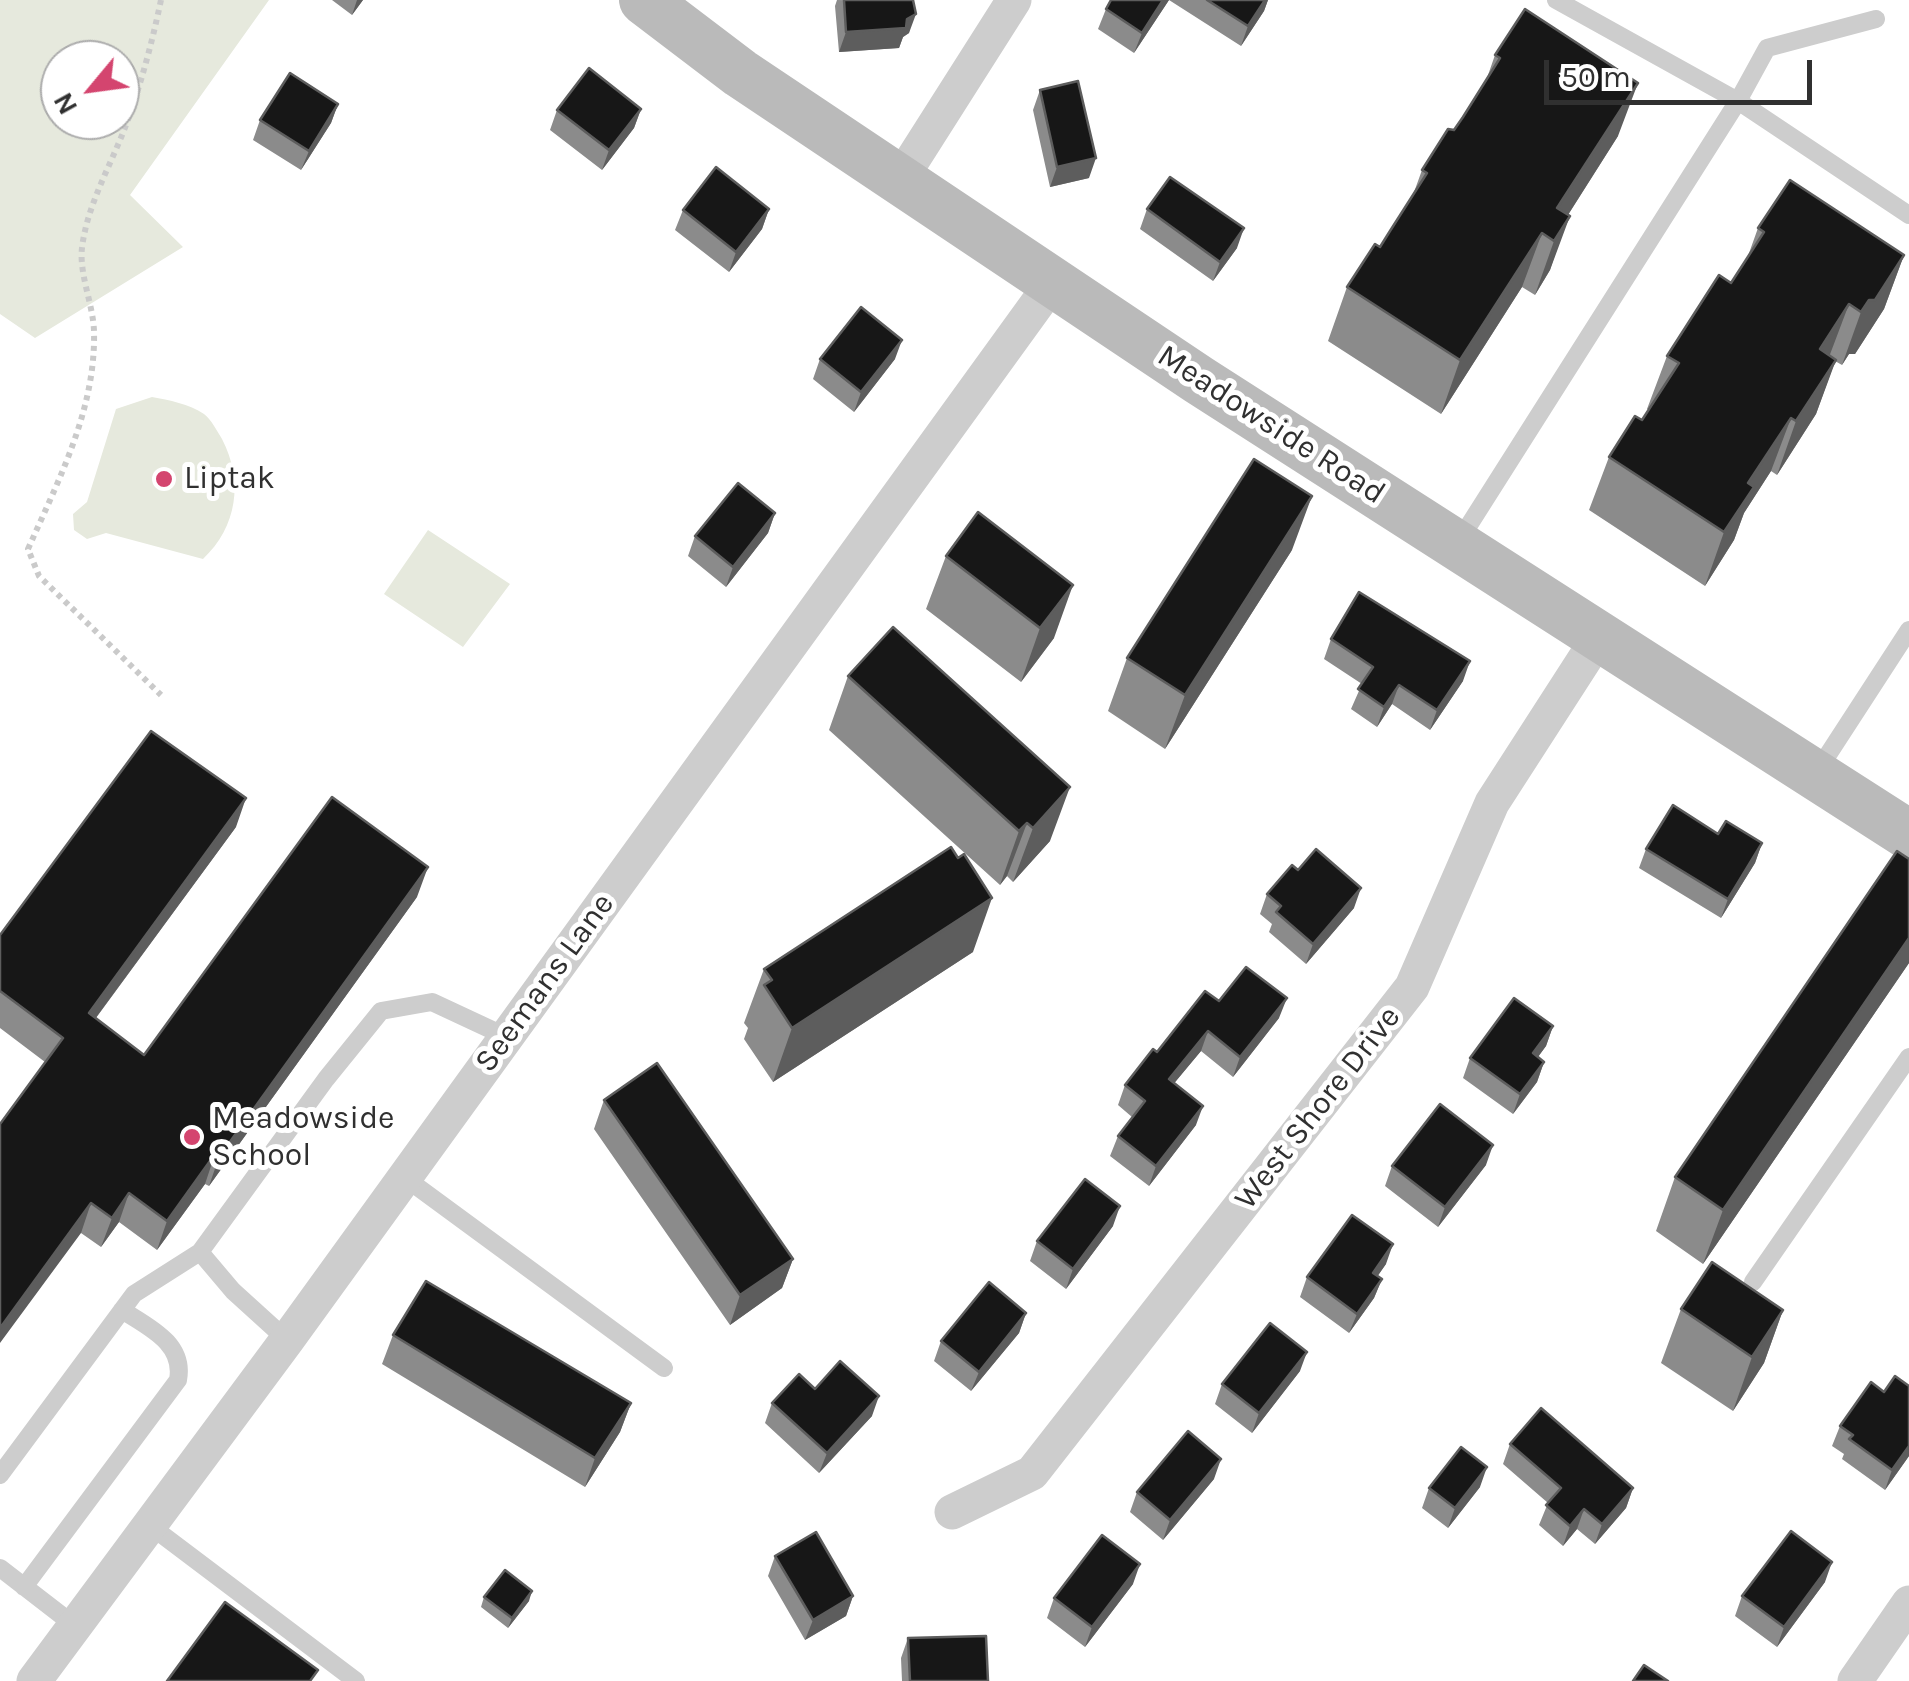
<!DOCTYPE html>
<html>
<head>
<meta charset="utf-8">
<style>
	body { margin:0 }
	#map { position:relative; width:1909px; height:1681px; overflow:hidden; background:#fff; font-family:Karla,sans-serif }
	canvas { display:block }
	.north { position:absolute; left:40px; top:40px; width:100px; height:100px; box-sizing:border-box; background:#fff; border:2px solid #acacac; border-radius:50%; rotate:241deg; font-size:28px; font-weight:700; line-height:40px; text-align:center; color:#303030 }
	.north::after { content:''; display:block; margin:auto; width:35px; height:45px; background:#d4456f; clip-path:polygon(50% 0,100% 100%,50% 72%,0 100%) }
	.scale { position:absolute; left:1544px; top:60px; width:268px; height:45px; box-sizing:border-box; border:5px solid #303030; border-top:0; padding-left:12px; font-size:30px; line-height:35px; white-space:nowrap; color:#303030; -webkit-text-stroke:8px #fff; paint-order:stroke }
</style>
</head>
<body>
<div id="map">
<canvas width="1909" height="1681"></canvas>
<div class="north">N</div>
<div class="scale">50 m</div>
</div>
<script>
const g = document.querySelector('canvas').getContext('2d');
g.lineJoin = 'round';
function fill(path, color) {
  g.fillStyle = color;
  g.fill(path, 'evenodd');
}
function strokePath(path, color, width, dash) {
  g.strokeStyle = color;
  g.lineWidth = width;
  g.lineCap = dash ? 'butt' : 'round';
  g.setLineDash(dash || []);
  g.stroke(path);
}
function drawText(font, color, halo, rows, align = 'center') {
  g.font = font + ' Karla,sans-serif';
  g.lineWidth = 10;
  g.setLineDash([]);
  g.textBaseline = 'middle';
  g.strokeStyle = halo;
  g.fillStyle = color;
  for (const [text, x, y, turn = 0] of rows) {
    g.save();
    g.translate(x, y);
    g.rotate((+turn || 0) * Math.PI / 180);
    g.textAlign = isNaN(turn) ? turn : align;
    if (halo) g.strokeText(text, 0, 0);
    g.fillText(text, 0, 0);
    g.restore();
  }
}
const green = new Path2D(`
	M0,0H269L130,195L183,247L35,338L0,314ZM60,60H120V120H60Z
	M152,397C169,400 189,404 204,414C211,419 217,431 222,439C244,481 237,527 203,559L106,533L87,539L74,530L73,514L87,502L116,409Z
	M428,530L510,584L463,647L384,594Z`);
const path = new Path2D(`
	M161,0C152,43 141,84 126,125C111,165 87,205 82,248C79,274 93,304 94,331C96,409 59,479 28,549L39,576L161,695`);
const lane = new Path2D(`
	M1556,0L1738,101L1909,215
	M1457,544L1738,101L1767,48L1876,19
	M1818,770L1909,630
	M404,1177L664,1368
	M1753,1282L1909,1057
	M287,1340L233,1291L200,1252L326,1079L381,1011L432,1002L507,1037
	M0,1475L134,1294L200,1252
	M148,1524L356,1681
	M0,1568L74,1625
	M24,1587L178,1380C185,1343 148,1327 122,1310`);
const street = new Path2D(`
	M899,181L1014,0
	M952,1512L1032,1473L1412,987L1492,803L1599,637
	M34,1681L287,1340L1053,282
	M1855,1681L1909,1603`);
const secondary = new Path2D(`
	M644,0L740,73L1199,380L1909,835`);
const wall = new Path2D(`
	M332,0H363L352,15Z
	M837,0L913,1L909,33L903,37L899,48L839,52L835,6Z
	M1111,0H1268L1264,11L1241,46L1169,0L1134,53L1098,29L1106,9Z
	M1495,55L1618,136L1568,215L1550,270L1535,295L1522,287L1441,414L1328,341L1347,287L1380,247L1413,195L1422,170L1454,130L1487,78Z
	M1040,90L1089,178L1050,187L1033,110Z
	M338,104L331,123L301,170L253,140L260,120Z
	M641,109L634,128L602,170L550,130L557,110Z
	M769,209L762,229L729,272L675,230L683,210Z
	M1147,209L1237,248L1213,281L1140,229Z
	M1758,228L1904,255L1884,309L1855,354H1849L1842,365L1835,361L1816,414L1777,475L1771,471L1744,513L1734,540L1705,586L1589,510L1609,457L1642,420L1649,410L1647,409L1667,356L1731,283L1748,256Z
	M820,359H895L854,412L813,379Z
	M775,513L768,533L726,587L688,556L695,536Z
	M1292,550L1165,749L1108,711L1127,658Z
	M946,556L1054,638L1021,682L926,609Z
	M1331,639L1463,681L1430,730L1392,704L1377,727L1351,709L1362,684L1324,659Z
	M848,676L1050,841L1013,882L1007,876L1000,885L829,730Z
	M236,827L96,1018L144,1055L417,897L209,1186L205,1184L157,1250L119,1222L101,1247L81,1233L45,1062L0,1028V935Z
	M1762,843L1755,863L1721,918L1639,868L1646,849Z
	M1909,859V963L1703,1264L1656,1231L1675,1177Z
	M1298,870L1354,908L1306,964L1269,932L1272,924L1260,914L1267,894Z
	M973,952L773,1082L744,1039L748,1028L744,1023L764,969Z
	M1219,1001L1279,1018L1233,1077L1201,1051L1174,1083L1196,1125L1149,1186L1110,1156L1118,1136L1132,1117L1118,1105L1125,1085L1157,1052Z
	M1553,1026L1546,1046L1538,1057L1544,1062L1537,1082L1513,1114L1463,1078L1470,1058Z
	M604,1100L793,1259L782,1288L730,1325L594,1129Z
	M1486,1165L1438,1227L1385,1186L1392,1166Z
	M1113,1226L1066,1289L1030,1261L1037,1241Z
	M1386,1264L1377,1276L1382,1279L1374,1298L1349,1333L1300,1297L1307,1277Z
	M1681,1309L1783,1310L1764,1363L1733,1411L1661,1363Z
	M1026,1313L1019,1333L971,1391L934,1361L941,1341Z
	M393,1335L631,1403L620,1432L585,1487L382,1364Z
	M1300,1371L1252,1433L1215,1404L1222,1384Z
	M1909,1386V1456L1885,1490L1842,1459L1844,1454L1832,1446L1840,1426L1884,1392Z
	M815,1389L872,1416L819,1473L765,1423L772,1403Z
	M1510,1444L1633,1488L1626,1508L1595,1544L1577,1529L1563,1546L1539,1525L1548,1503L1503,1464Z
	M1214,1479L1163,1540L1130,1512L1137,1492Z
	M1480,1487L1448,1528L1422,1508L1429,1488Z
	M775,1556L853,1596L846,1616L805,1640L768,1576Z
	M1825,1582L1777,1647L1735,1616L1742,1596Z
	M1133,1584L1085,1647L1047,1618L1054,1598Z
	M484,1597L529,1601L508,1628L481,1607Z
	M908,1638L988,1681H902L901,1658Z`);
const shadedWall = new Path2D(`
	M357,0H363L352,15Z
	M1163,0H1169L1134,53L1142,33Z
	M1265,0H1268L1264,11L1241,46L1248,26Z
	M916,14L909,33L903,37L899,48L839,52L846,32L907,19Z
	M1638,83L1618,136L1552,240L1557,208Z
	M338,104L331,123L301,170L309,151Z
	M641,109L634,128L602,170L609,150Z
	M1096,158L1089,178L1050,187L1057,167Z
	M769,209L762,229L729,272L736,252Z
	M1570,216L1550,270L1535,295L1554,241Z
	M1244,228L1237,248L1213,281L1220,262Z
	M1542,233L1522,287L1441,414L1460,360Z
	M1904,255L1884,309L1855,354H1849L1842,365L1861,312L1869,300Z
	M1849,304L1829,357L1820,349Z
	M902,340L895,359L854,412L861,392Z
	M1836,360L1816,414L1777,475L1796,421Z
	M1791,418L1771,471L1744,513L1734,540L1705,586L1724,532L1748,483Z
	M1312,496L1292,550L1165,749L1185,695Z
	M775,513L768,533L726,587L733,567Z
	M1073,585L1054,638L1021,682L1040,628Z
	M1470,661L1463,681L1430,730L1437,710Z
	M1399,685L1392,704L1377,727L1384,707Z
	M1070,787L1050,841L1013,882L1033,828Z
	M246,798L236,827L78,1042L89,1013Z
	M1027,823L1007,876L1000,885L1019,831Z
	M1762,843L1755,863L1721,918L1728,899Z
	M428,867L417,897L209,1186L219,1157Z
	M1361,888L1354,908L1306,964L1313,944Z
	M992,898L973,952L773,1082L792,1028Z
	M1909,938V963L1703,1264L1723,1210Z
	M1287,998L1279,1018L1233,1077L1240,1057Z
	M1553,1026L1546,1046L1526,1073L1533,1053Z
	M1208,1031L1201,1051L1162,1098L1169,1079Z
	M1544,1062L1537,1082L1513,1114L1520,1094Z
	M1203,1106L1196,1125L1149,1186L1156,1166Z
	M1493,1145L1486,1165L1438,1227L1445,1207Z
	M215,1154L205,1184L157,1250L167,1221Z
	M129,1193L119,1222L101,1247L112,1218Z
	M91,1203L81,1233L0,1343V1328Z
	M1120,1206L1113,1226L1066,1289L1073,1269Z
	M1393,1244L1386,1264L1366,1293L1373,1273Z
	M793,1259L782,1288L730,1325L740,1295Z
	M1382,1279L1374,1298L1349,1333L1357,1314Z
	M1783,1310L1764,1363L1733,1411L1752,1357Z
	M1026,1313L1019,1333L971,1391L979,1372Z
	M1307,1352L1300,1371L1252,1433L1259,1413Z
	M879,1396L872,1416L819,1473L827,1453Z
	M631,1403L620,1432L585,1487L595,1458Z
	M1909,1446V1456L1885,1490L1892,1470Z
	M1221,1459L1214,1479L1163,1540L1170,1520Z
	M1487,1467L1480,1487L1448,1528L1455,1508Z
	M1633,1488L1626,1508L1595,1544L1602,1524Z
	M1584,1509L1577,1529L1563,1546L1570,1526Z
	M1832,1562L1825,1582L1777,1647L1784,1627Z
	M1140,1564L1133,1584L1085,1647L1092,1627Z
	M532,1591L529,1601L508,1628L512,1618Z
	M853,1596L846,1616L805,1640L813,1620Z`);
const building = new Path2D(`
	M844,0H913L916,14L907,19L906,28L846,32Z
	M1111,0H1163L1142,33L1106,9Z
	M1207,0H1265L1248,26Z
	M1525,9L1638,83L1557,208L1570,216L1554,241L1542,233L1460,360L1347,287L1375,244L1380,247L1390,231L1427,173L1422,170L1448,129L1454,130L1463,117L1500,58L1495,55Z
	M589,68L641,109L609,150L557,110Z
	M290,73L338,104L309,151L260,120Z
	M1078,81L1096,158L1057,167L1040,90Z
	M716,167L769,209L736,252L683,210Z
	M1170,177L1244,228L1220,262L1147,209Z
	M1790,180L1904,255L1875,300H1869L1861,312L1849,304L1820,349L1836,360L1796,421L1791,418L1748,483L1754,487L1724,532L1609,457L1635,416L1642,420L1679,363L1667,356L1719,275L1731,283L1764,232L1758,228Z
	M861,307L902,340L861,392L820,359Z
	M1254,459L1312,496L1185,695L1127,658Z
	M738,483L775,513L733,567L695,536Z
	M978,512L1073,585L1040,628L946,556Z
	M1359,592L1470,661L1437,710L1399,685L1384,707L1358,689L1373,667L1331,639Z
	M893,627L1070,787L1033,828L1027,823L1019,831L848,676Z
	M151,731L246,798L89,1013L144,1055L332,797L428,867L219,1157L215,1154L167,1221L129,1193L112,1218L91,1203L0,1328V1124L63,1038L0,991V935Z
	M1673,805L1718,834L1726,821L1762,843L1728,899L1646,849Z
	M951,847L958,858L964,854L992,898L792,1028L764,985L772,980L764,969Z
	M1316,849L1361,888L1313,944L1276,912L1281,906L1267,894L1292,865L1298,870Z
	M1897,851L1909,859V938L1723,1210L1675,1177Z
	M1246,967L1287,998L1240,1057L1208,1031L1169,1079L1203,1106L1156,1166L1118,1136L1145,1101L1125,1085L1153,1049L1157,1052L1205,991L1219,1001Z
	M1514,998L1553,1026L1533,1053L1544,1062L1520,1094L1470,1058Z
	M657,1063L793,1259L740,1295L604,1100Z
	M1440,1104L1493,1145L1445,1207L1392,1166Z
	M1085,1179L1120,1206L1073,1269L1037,1241Z
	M1352,1215L1393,1244L1373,1273L1382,1279L1357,1314L1307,1277Z
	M1712,1262L1783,1310L1752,1357L1681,1309Z
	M426,1281L631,1403L595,1458L393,1335Z
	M989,1282L1026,1313L979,1372L941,1341Z
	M1270,1323L1307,1352L1259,1413L1222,1384Z
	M840,1361L879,1396L827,1453L772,1403L799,1374L815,1389Z
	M1895,1376L1909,1386V1446L1892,1470L1849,1439L1853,1435L1840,1426L1871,1382L1884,1392Z
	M1541,1408L1633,1488L1602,1524L1584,1509L1570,1526L1546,1505L1561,1488L1510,1444Z
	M1188,1431L1221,1459L1170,1520L1137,1492Z
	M1461,1447L1487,1467L1455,1508L1429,1488Z
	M1791,1531L1832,1562L1784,1627L1742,1596Z
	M816,1532L853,1596L813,1620L775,1556Z
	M1102,1535L1140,1564L1092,1627L1054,1598Z
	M505,1570L532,1591L512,1618L484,1597Z
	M225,1602L318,1670L310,1681H167Z
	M986,1636L988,1681H910L908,1638Z
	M1644,1665L1668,1681H1633Z`);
const markers = [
	[164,479,10,"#d4456f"],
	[192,1137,10,"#d4456f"]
];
const streetNames = [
	["Meadowside Road",1271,425,33],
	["Seemans Lane",545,983,-54],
	["West Shore Drive",1318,1108,-52]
];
const poiNames = [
	["Liptak",184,479],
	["Meadowside",212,1119],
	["School",212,1156]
];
fill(green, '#e6e9dd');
strokePath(path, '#cacaca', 6, [5, 5]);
strokePath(lane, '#cdcdcd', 18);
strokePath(street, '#cdcdcd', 35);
strokePath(secondary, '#bababa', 50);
fill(wall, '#8b8b8b');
fill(shadedWall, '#5d5d5d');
fill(building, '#171717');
strokePath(building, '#5d5d5d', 2.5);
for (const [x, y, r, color] of markers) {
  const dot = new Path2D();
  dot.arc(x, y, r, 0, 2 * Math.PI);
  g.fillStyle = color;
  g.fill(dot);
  strokePath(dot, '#fff', 4);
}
drawText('32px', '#303030', '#fff', streetNames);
drawText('32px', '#303030', '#fff', poiNames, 'left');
</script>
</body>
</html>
